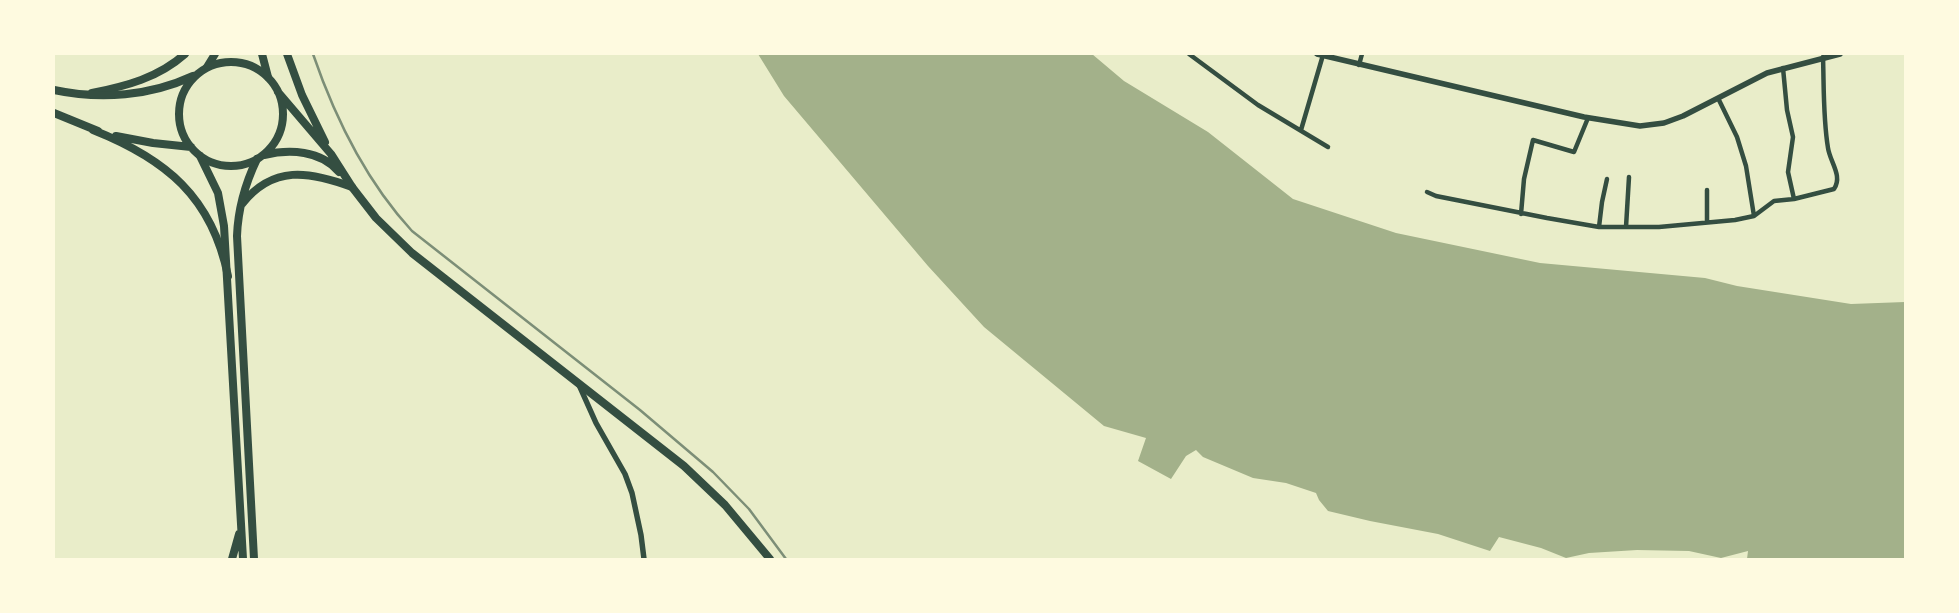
<!DOCTYPE html>
<html>
<head>
<meta charset="utf-8">
<style>
	body { margin:0 }
	#map { position:relative; width:1959px; height:613px; overflow:hidden; background:#e9edc9; font-family:Mulish,sans-serif }
	canvas { display:block }
	.frame { position:absolute; inset:0; border:55px solid #fefae0; pointer-events:none }
</style>
</head>
<body>
<div id="map">
<canvas width="1959" height="613"></canvas>
<div class="frame"></div>
</div>
<script>
const g = document.querySelector('canvas').getContext('2d');
g.lineJoin = 'round';
function fill(path, color) {
  g.fillStyle = color;
  g.fill(path, 'evenodd');
}
function strokePath(path, color, width, dash) {
  g.strokeStyle = color;
  g.lineWidth = width;
  g.lineCap = dash ? 'butt' : 'round';
  g.setLineDash(dash || []);
  g.stroke(path);
}
const water = new Path2D(`
	M758,54H1092L1124,81L1208,132L1293,199L1396,233L1540,263L1705,278L1737,286L1851,304L1905,302V559H1747L1748,551L1721,558L1689,551L1637,550L1589,553L1566,558L1541,548L1499,537L1490,551L1438,534L1370,521L1328,511L1319,500L1316,493L1286,483L1253,478L1203,457L1196,450L1186,456L1171,479L1138,461L1146,438L1104,426L984,327L928,266L784,96Z`);
const minor = new Path2D(`
	M1189,54L1258,105L1328,147
	M1359,65L1362,54
	M1783,68L1787,110L1793,137L1788,172L1794,199
	M1718,98L1737,137L1746,166L1754,216
	M1301,130L1323,55
	M1707,190V222
	M1427,192L1436,196L1547,218L1599,227H1659L1735,220L1754,216L1774,201L1794,199L1834,189C1843,176 1830,162 1828,148C1823,118 1824,87 1823,57
	M1521,214L1524,179L1533,140L1574,152L1588,118
	M1599,227L1602,202L1607,179
	M1626,227L1629,177`);
const tertiary = new Path2D(`
	M1317,54L1584,117L1640,126L1664,123L1683,116L1767,73L1840,54
	M579,385L596,423L625,474L632,493L641,535L644,559`);
const primary = new Path2D(`
	M262,54L268,77
	M207,67L215,54
	M92,93C126,86 158,78 185,54
	M200,156L218,193L224,226L243,559
	M242,204C273,165 309,171 352,187
	M232,559L239,534
	M254,559L237,236C238,208 245,184 257,159`);
const trunk = new Path2D(`
	M287,54L302,95L325,142
	M179 114a52 52 0 1 1 104 0a52 52 0 1 1-104 0Z
	M54,90C101,100 150,96 193,76
	M278,92L331,154L352,187L376,218L412,253L684,466L725,505L770,559
	M54,113L98,131
	M93,130C166,159 212,197 228,276
	M116,136L153,143L191,147
	M264,155C289,149 321,150 339,172`);
const rail = new Path2D(`
	M313,54C335,118 365,180 412,231L640,410L713,472L749,509L786,559`);
fill(water, '#a3b18a');
strokePath(minor, '#344e41', 4.5);
strokePath(tertiary, '#344e41', 5.5);
strokePath(primary, '#344e41', 8);
strokePath(trunk, '#344e41', 8);
strokePath(rail, '#7c8e77', 2.5);
</script>
</body>
</html>
